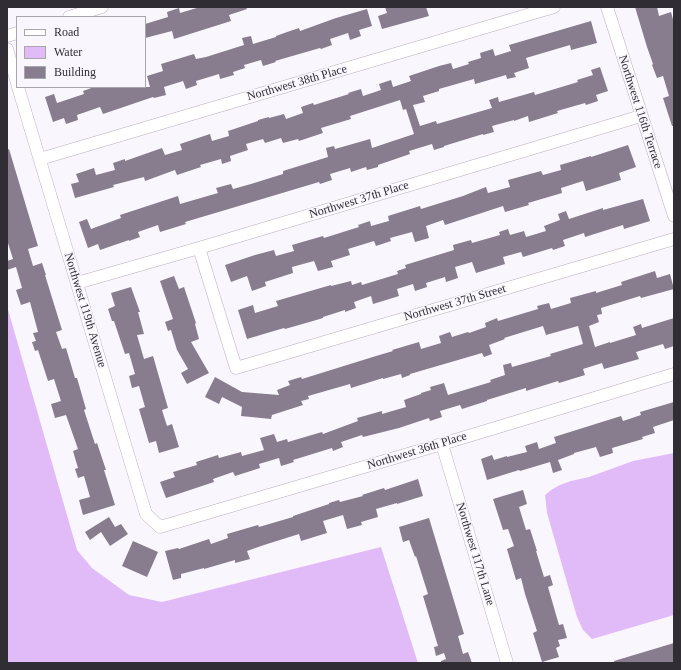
<!DOCTYPE html>
<html>
<head>
<meta charset="utf-8">
<style>
	body { margin:0 }
	#map { position:relative; width:681px; height:670px; overflow:hidden; background:#faf6fd; font-family:"Times New Roman",serif }
	canvas { display:block }
	.frame { position:absolute; inset:0; border:8px solid #312d34; pointer-events:none }
	.legend { position:absolute; left:16px; top:16px; width:130px; height:72px; box-sizing:border-box; background:#faf6fd; border:1px solid #aaa6ad; margin:0; padding:5px 7px; list-style:none; font-size:12px; color:#312d34 }
	.legend li { display:flex; align-items:center; gap:8px; height:20px }
	.legend b { width:20px; border:1px solid #aaa6ad }
</style>
</head>
<body>
<div id="map">
<canvas width="681" height="670"></canvas>
<div class="frame"></div>
<ul class="legend">
<li><b style="height:5px;background:#fff"></b>Road</li>
<li><b style="height:11px;background:#e0bbf8"></b>Water</li>
<li><b style="height:11px;background:#877d8e"></b>Building</li>
</ul>
</div>
<script>
const g = document.querySelector('canvas').getContext('2d');
g.lineJoin = 'round';
function fill(path, color) {
  g.fillStyle = color;
  g.fill(path, 'evenodd');
}
function strokePath(path, color, width, dash) {
  g.strokeStyle = color;
  g.lineWidth = width;
  g.lineCap = dash ? 'butt' : 'round';
  g.setLineDash(dash || []);
  g.stroke(path);
}
function drawText(font, color, halo, rows, align = 'center') {
  g.font = font + ' "Times New Roman",serif';
  g.lineWidth = 3;
  g.setLineDash([]);
  g.textBaseline = 'middle';
  g.strokeStyle = halo;
  g.fillStyle = color;
  for (const [text, x, y, turn = 0] of rows) {
    g.save();
    g.translate(x, y);
    g.rotate((+turn || 0) * Math.PI / 180);
    g.textAlign = isNaN(turn) ? turn : align;
    if (halo) g.strokeText(text, 0, 0);
    g.fillText(text, 0, 0);
    g.restore();
  }
}
const water = new Path2D(`
	M7,306L77,550L92,568L129,595L162,602L381,547L418,663H7Z
	M674,453V615L592,639L583,630L577,617L547,513L545,495L551,490L560,485L571,481L589,477L633,461Z`);
const building = new Path2D(`
	M200,7H246L247,9L229,15L231,21L174,39L172,31L145,38V24L168,17L167,12L179,8L180,13Z
	M385,7H426L429,16L382,29L378,16L387,13Z
	M635,7H657L659,16L671,12L674,23V126H672L663,98L669,96L663,76L657,78L652,65L653,64L647,47Z
	M367,9L372,26L359,30L361,36L350,40L348,33L330,39L332,45L321,49L320,48L275,61L276,62L263,66L261,60L244,65L245,68L233,72L234,75L220,79L219,74L196,81L197,85L186,89L183,81L164,87L166,95L154,98L153,97L103,114L100,107L77,115L78,120L66,124L64,118L53,122L45,97L54,94L57,103L84,94L83,91L94,87H150L147,76L163,71L161,64L194,54L196,59L206,57L244,45L242,38L251,36L253,44L276,37V36L290,31L299,28L300,31L336,18Z
	M591,21L597,43L571,50L570,45L526,58L529,68L514,73L516,77L507,79L506,75L475,84L474,79L439,89V91L423,96L425,102L413,105L420,126L436,121L437,124L492,108L489,100L498,97L499,102L534,92L535,95L578,82L577,80L593,75L591,70L600,67L608,91L596,95L598,101L586,105L585,103L557,111L558,113L529,122L528,116L514,121V120L492,126L494,132L483,135V134L444,146V147L434,150L432,144L409,151L410,154L378,165V167L367,170L366,167L351,172L350,168L330,174L332,180L320,184L319,182L222,211L185,222L186,224L160,232L158,225L138,232L140,237L129,241V240L100,250L98,244L88,248L79,222L87,219L91,229L121,218L120,215L178,196L180,204L218,193L216,188L231,184L233,189L251,184L283,174V171L328,157L326,148L334,146L335,149L370,139L372,148L414,134L406,109L403,110L400,100L350,116L351,119L321,128L323,133L299,141L298,139L283,143L281,138L265,143L263,139L246,144L248,150L230,156L231,161L222,164L221,159L200,165L201,167L177,175L175,170L145,181L144,177L113,185L114,187L75,198L71,184L79,182L76,174L94,168L96,175L115,170L113,163L125,159V161L162,148L165,155L182,150L180,144L210,134L212,141L229,136L228,131L258,121V120L269,117V118L284,114L286,119L303,113L301,107L313,103L314,105L349,94L348,93L361,89L363,96L381,90L379,84L391,80L393,87L411,81L409,76L439,66L451,63L453,69L469,64L468,62L481,58L480,53L493,49L495,56L511,51L509,45Z
	M628,145L636,167L619,173L621,180L586,191L583,181L561,188L562,193L528,203L529,205L505,212L503,206L445,225L443,220L426,226L429,238L415,242L412,232L390,238L391,241L376,246L374,241L348,249L350,255L331,261L333,267L318,271L314,261L292,267L293,273L265,282L266,286L252,291L247,276L231,282L225,265L255,255L274,250L276,256L294,251L292,245L323,236L324,238L359,227L358,225L370,221L371,226L389,221L388,216L420,206L421,209L463,196L486,187L488,193L510,187L508,180L541,171L543,175L561,170L560,165L591,156V157Z
	M9,149L38,246L28,249L33,266L42,263L46,275H45L62,330L56,332L62,349L66,348L75,378H77L86,409L84,410L95,444L97,443L106,470H104L115,505L83,515L79,500L90,497L84,476L78,478L75,469L78,468L73,451L78,449L66,415L55,418L51,404L61,401L54,379L48,381L38,350L35,351L32,342L36,341L33,333L38,332L30,302L21,305L16,290L22,288L16,267L7,270V261L13,259L7,240V150Z
	M643,199L650,221L624,229L623,225L585,237L584,233L563,240L565,246L553,250L552,248L523,257L521,252L503,257L505,264L476,273L472,262L455,267L458,278L446,282L445,277L426,283L427,287L415,291L413,284L397,289L399,296L373,304L371,296L354,302L356,308L345,312V310L323,317V318L313,321L285,329L284,328L247,339L238,310L253,305L255,313L278,306L276,301L331,285V286L351,281L352,285L361,282L362,285L398,274L397,271L406,268L405,265L454,250L453,245L471,240L472,243L500,235L499,232L508,229L510,235L524,231L526,237L546,231L544,226L560,220L558,214L566,211L569,219L603,208V210Z
	M655,271L657,278L670,274L674,289L641,298L640,296L601,308L602,314L597,315L599,322L589,326L595,347L610,342V343L636,335L633,327L641,324L642,328L674,318V346L665,349L663,344L636,352L639,359L604,369L602,363L583,369L585,375L559,383L558,381L526,391V388L487,400V401L462,409L460,405L440,411L442,417L430,421L429,418L399,428L363,437L362,435L341,442L343,447L333,451L332,448L293,460L294,462L281,466L279,458L259,464L260,468L235,476L233,472L213,479L214,482L166,498L160,482L175,477L173,472L197,465L196,462L218,455L219,458L241,452L242,456L264,450L260,438L274,434L277,442L287,439L288,442L322,432L323,434L358,421L357,418L382,411V414L406,407L404,400L421,394V393L431,390L430,387L444,383L448,395L491,382L490,380L505,375L503,365L511,363L512,367L551,356L550,354L583,344L578,326L546,335L543,326L504,338L505,339L489,345L492,354L484,357L482,353L410,374V375L402,378L401,374L383,379V378L351,388L350,384L308,396L309,399L301,401L303,405L272,415L271,419L241,416L242,407L222,397L219,404L205,397L215,377L242,392L279,395L277,390L290,385L288,381L301,377L302,379L376,356L393,351L392,350L419,342L421,349L441,343L439,336L450,332L452,337L468,332L469,333L486,327L485,323L497,318L498,321L538,309L537,306L549,303L551,309L571,303L570,298L596,291V293L622,285L621,282Z
	M174,276L179,289L184,287L196,323L195,324L199,339L191,342L209,373L187,384L181,373L188,369L177,350L171,330L168,331L165,322L173,319L160,281Z
	M131,287L140,312H138L144,334L137,335L144,359L153,356L168,408L162,410L167,426L172,424L179,447L159,453L156,441L149,443L139,409L145,407L139,386L132,388L129,376L135,374L129,353L125,354L114,321H112L108,309L115,306L111,293Z
	M674,402V420L653,427L655,433L642,437L643,439L612,448L613,453L600,457L596,447L574,453V454L558,460L562,470L553,473L550,462L520,471L519,470L487,480L481,459L492,455L494,460L507,456V457L527,452L525,446L537,442L539,449L556,443L554,437L621,416L623,421L641,415L640,412Z
	M418,479L423,496L397,504V503L376,509L378,517L361,522L362,525L347,529L343,515L323,521L327,533L301,541L299,534L264,545L247,551L250,559L235,563V560L204,569V568L181,574V578L173,580L165,551L178,548L179,549L209,539L211,544L228,538L227,534L258,525L259,527L293,517V516L329,504V503L339,500L340,502L363,496L362,495L384,488L385,490Z
	M523,490L527,504L519,507L526,530L530,529L537,551H536L544,577L550,575L553,585L548,587L559,625L563,624L567,638L558,640L560,646L556,648L559,657L542,662L533,633L537,631L525,594L521,578L516,580L507,549L514,546L508,529L503,530L493,499Z
	M109,517L115,527L121,524L128,534L110,546L101,532L90,540L85,532Z
	M429,518L464,634L458,636L463,654L468,652L472,663H441V661L446,659L444,653L436,656L434,647L438,646L423,596L428,594L416,556L415,557L409,540L403,542L399,527Z
	M133,541L158,552L147,577L122,566Z
	M674,643V663H614V661Z`);
const minor = new Path2D(`
	M607,7L674,216
	M69,17L102,7
	M7,36L17,33
	M7,49L17,83
	M18,87L146,514L160,527L442,444L674,374
	M40,159L554,7
	M199,248L236,368L674,239
	M77,283L199,248L641,116
	M442,444L507,663`);
const streetNames = [
	["Northwest 38th Place",297,83,-16],
	["Northwest 116th Terrace",640,112,72],
	["Northwest 37th Place",359,200,-17],
	["Northwest 37th Street",455,303,-16],
	["Northwest 119th Avenue",85,310,73],
	["Northwest 36th Place",417,451,-17],
	["Northwest 117th Lane",475,554,73]
];
fill(water, '#e0bbf8');
fill(building, '#877d8e');
strokePath(minor, '#bab0c1', 13);
strokePath(minor, '#fff', 12);
drawText('12px', '#312d34', '#faf6fd', streetNames);
</script>
</body>
</html>
